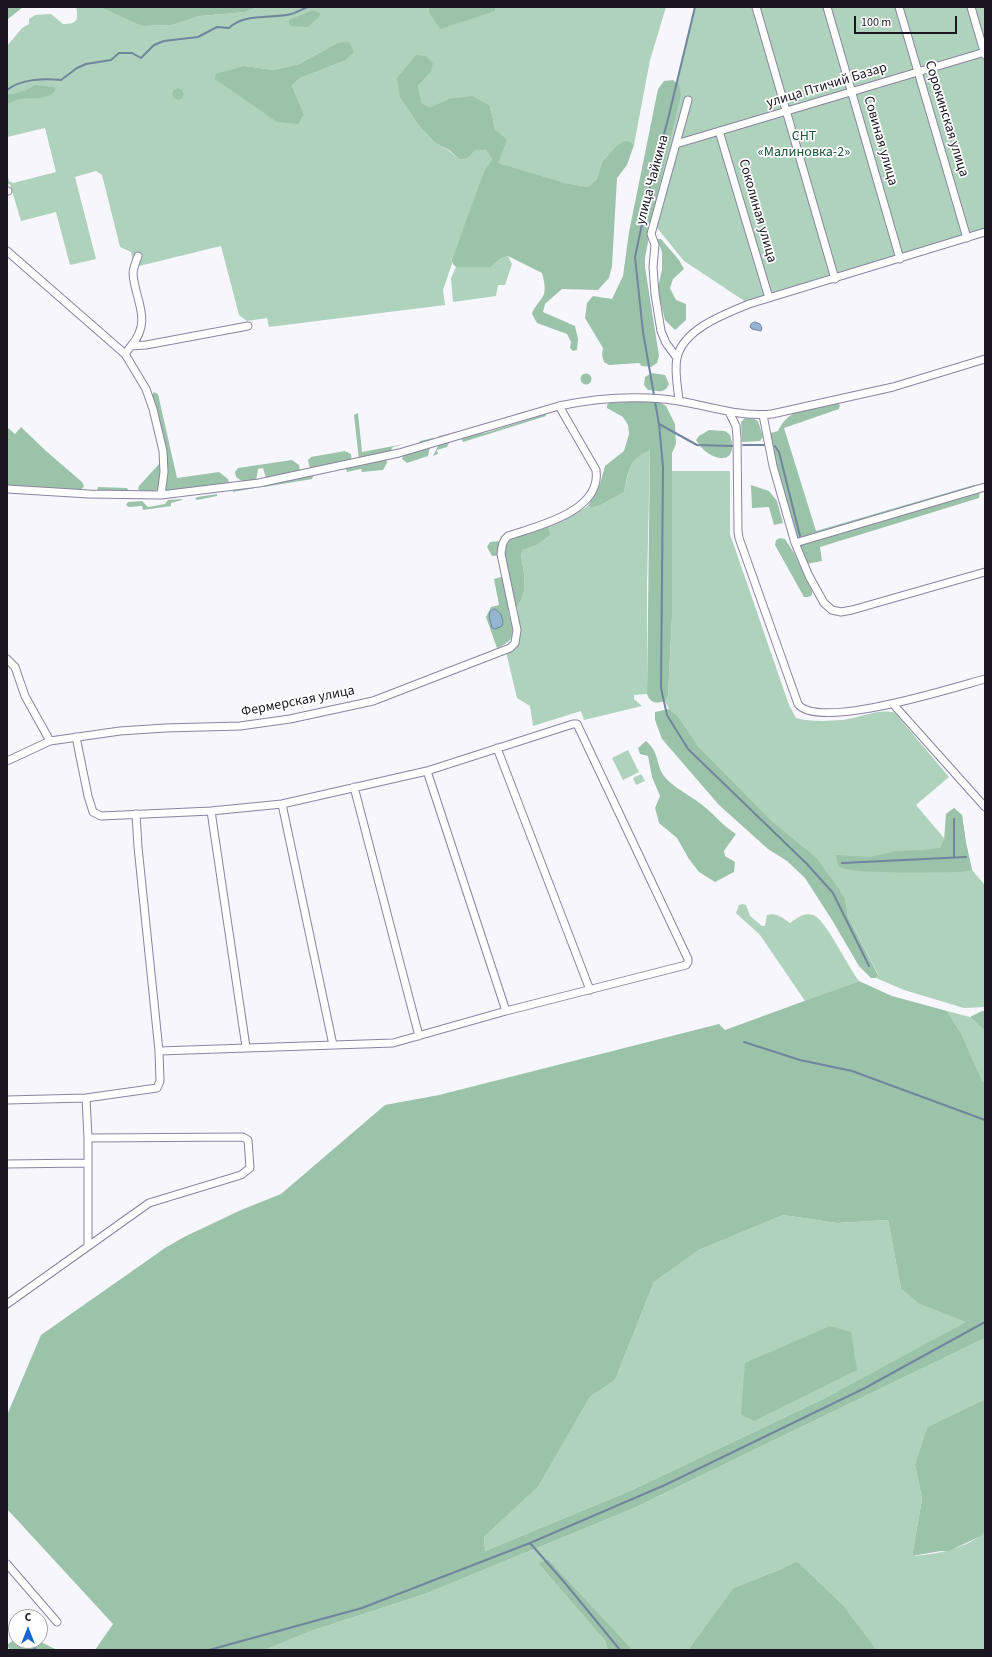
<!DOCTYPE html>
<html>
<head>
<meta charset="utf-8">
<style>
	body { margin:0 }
	#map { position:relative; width:992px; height:1657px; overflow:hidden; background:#f7f6fd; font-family:"Source Sans 3",sans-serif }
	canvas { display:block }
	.frame { position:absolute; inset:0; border:8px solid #191622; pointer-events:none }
	.north { position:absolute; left:8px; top:1609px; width:40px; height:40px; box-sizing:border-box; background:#fff; border:1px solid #a3a2a7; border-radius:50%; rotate:0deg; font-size:11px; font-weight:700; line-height:16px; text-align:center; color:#191622 }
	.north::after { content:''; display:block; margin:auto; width:14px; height:18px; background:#1c64cf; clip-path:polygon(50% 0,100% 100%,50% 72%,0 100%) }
	.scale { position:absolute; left:854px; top:16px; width:103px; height:18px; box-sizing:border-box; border:2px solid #191622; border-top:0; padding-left:5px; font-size:12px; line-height:14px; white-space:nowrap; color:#191622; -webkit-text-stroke:3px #fff; paint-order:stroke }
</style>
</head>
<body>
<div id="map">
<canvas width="992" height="1657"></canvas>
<div class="frame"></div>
<div class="north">С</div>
<div class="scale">100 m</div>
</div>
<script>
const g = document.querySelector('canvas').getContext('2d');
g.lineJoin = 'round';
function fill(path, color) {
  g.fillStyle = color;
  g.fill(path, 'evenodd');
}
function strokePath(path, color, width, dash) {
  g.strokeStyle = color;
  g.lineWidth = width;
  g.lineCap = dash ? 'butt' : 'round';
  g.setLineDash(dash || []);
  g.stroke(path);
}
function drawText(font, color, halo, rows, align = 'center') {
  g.font = font + ' "Source Sans 3",sans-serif';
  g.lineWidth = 3.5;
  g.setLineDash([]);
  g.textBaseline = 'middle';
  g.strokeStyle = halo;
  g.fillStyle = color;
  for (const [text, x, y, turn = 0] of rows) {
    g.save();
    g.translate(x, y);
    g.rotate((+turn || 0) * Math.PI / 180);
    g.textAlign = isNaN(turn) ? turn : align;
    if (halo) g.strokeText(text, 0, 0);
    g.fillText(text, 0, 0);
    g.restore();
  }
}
const green = new Path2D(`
	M76,7H100L143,26L172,25L200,16L246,12L258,7H428L429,12L495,11L496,7H666L650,60L634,145L631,142L616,146L602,162L596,180L588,187L566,183L497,163L506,140L495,129L490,106L448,99L430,109L422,103L418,86L431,72L400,98L419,126L435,143L448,150L460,160L468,158L474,150H486L492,159L484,171L443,290L445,305L269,327L267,318L247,321L239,315L221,246L135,267L131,252L120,247L102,175L96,171L75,177L96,259L70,265L56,212L21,221L10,184L7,185V173L9,181L13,183L56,172L45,128L7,137V46L22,28L29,24V19L35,15L51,14L63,24C77,24 79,20 76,7ZM337,43L344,61L300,78L292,86L304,114L245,66L273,70L299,64Z
	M695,7H985V232L749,304L684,261L644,212Z
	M508,256L512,264L505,285H498L496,296L453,302L451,278L456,267H491L500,259Z
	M650,449L647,585V694L634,695V699L642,706L584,720L581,711L533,726L530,706L517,698L506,652L513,649L518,645L520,629L517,607C529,590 524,574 521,555L523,550L537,545L551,535L548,527L566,519L588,506L592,508L601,505L624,492C630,469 627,461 650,449Z
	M672,471H730V534L789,705L796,718C811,722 828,721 843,720C860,718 879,708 895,713L949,777L916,805L944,838L946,814L954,808L962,815L966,843L972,870L985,885V1007L964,1008L904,990L876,978L878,974L848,917L845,898L836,884L816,857L772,821L699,747L678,716L669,709L665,701L668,696L672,616Z
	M628,750L639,772L623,780L612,758Z
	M641,774L645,781L636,785L633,778Z
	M743,904L746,905L750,916L762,926H765L767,915C776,912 783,918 790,923C797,918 804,912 813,915C825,918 849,969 859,981L805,1001L760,935L736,913L739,905Z
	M947,1011L970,1017L985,1031V1083L982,1082L961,1033Z
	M783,1215L837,1223L888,1220L901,1289L919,1304L967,1322L823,1399L632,1490L485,1551L484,1537L538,1487L590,1397L615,1380L654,1282L699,1250Z
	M985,1338V1399L927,1427L915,1464L922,1499L912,1556C934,1555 970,1548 985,1531V1650H877L843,1605L797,1561L779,1570L733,1588L688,1650H633L548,1559L538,1563L605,1641L608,1650H265L311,1631L425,1594L632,1509Z`);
const forest = new Path2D(`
	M7,7H23L8,19H7Z
	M100,7H258L246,12L200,16L172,25L142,26Z
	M428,7H496L495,11L440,29L429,12Z
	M313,10L320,13L319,17L307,27L292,26L289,24V20Z
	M349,42L354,52L344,61L300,78L292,86L304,114L298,124L277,122L215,79L216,74L245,66L273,70L299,64L337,43Z
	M416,55L426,56L433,63L431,72L418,86L422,103L430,108L448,99L472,96L490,106L495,129L507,140L498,163L566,183L588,187L596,180L602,162L616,146L624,141L631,142L634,145L627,165L617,178L612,266L609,278L598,290L562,289L545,304L543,312L575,326L578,339L577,350L573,351L570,348L571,342L567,334L537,323L532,314C534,307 538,304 542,298C547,291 544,281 542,273L508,256L500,259L491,267H456L453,264L452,260L484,171L492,159L486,150H475L468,158L460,160L449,150L435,143L419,126L400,98L397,78Z
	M673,80L679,85L681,95L658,190L645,258V267L659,356L657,363L651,367L642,366L639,363L609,365L604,362L602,355L603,348L585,318L587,303L593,296L612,299L623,276L629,232L658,89L664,81Z
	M35,85L54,87L55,91C45,102 29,96 16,100C13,101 10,103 7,104V95L25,91Z
	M172.5 94a5.5 5.5 0 1 1 11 0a5.5 5.5 0 1 1-11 0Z
	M657,239H661L679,260L684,269L673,279L670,288L676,300L686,304V320L675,330L665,320L660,300L658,287L662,270V252Z
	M652,373L665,375L669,384C665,394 657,391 648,390L644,385L645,377Z
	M580.5 379a5.5 5.5 0 1 1 11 0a5.5 5.5 0 1 1-11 0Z
	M154,392L158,394L177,478L219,472L228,479L229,484L167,491L164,489L165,473L151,396Z
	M645,401L661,403L666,406L675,424L676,444L672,453V616L668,696L665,701C656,704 650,703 647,694L650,450C628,459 629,471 624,492L601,505L592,508L588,506L600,484L605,466L624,451L629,434L628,425L623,417L607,408V405L609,403Z
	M837,403L840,405L839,409L784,428L816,531L974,485L980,490L979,498L820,547L822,561L806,564C788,524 777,479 770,435L771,433L778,431C790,406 812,408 837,403Z
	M526,411L527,412L473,429L475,434L485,433L546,414V416L463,442L461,438H438L439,436L477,427Z
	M358,413L362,452L404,444L393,447L386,457L387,463L383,470L362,472L361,469L347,472L344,463L322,468L317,466L312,479L264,487L263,483L266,478L263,468L258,469L255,488L233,492V489L243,482L236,477L235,472L238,468L292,460L299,465L300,471L310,469L308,460L311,457L345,451L351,454L352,463L359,460L354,415Z
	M745,418L754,419L758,421L763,437L760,441L742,442L741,422Z
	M7,427L15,434L21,427L46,451L82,482L84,486L83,488L79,490L7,485Z
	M709,430L725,431L730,435C741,469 707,461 696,440L699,436Z
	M433,438L436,441L430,447L428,456L407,463L402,459L404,453L417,450L420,441Z
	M445,441L449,443L447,447L437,450L438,454L433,456L440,442Z
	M159,464L162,465L159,488L155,491H141L138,489L139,486Z
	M751,485L769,491L777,501L783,523L774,525L769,507L752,508Z
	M98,487L127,488L129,491H97Z
	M217,494V496L197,500L195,499L197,497Z
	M182,499V500L171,503V506L143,510L142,506L129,507L126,505L128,502L142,501L148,507L165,504L168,500Z
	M548,527L551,535L537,545L523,550L521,555C524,574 529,590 517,607L508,610C512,630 520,639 497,648L486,617L491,607L499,605L494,579L508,575L504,555L492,556L487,547L490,542L508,540Z
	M780,538L785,539L794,553L812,591V595L808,597H804L775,545L776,540Z
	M669,709L678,716L699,747L772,821L816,857L836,884L845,898L848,917L878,975L876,978H871L859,966L832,920L805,878L787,861L768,849L719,805L662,739L655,720V712Z
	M646,741C660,753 655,763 664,776C671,786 691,796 701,804C714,814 723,826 736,834L724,851L725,856L735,862L734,872L715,882L699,872L689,859L677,838L659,823L655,808L660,796L652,777L648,756L640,754L638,748Z
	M954,808L962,815L966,843L972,870L959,872C941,872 847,875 838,866L836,855L870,857L897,851L923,850L940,848L945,838L946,814Z
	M859,981L892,996L947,1011L961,1033L982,1081L985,1083V1338L632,1509L425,1594L311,1631L265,1650H95L113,1624L7,1509V1415L41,1335L165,1248L184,1237L241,1210L281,1194L385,1105L439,1095L719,1024L725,1030ZM783,1215L837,1223L888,1220L901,1289L919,1304L966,1322L823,1399L632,1490L485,1551L484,1537L538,1487L590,1397L615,1380L654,1282L699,1250Z
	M982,1011H985V1031L970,1017Z
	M830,1326L851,1332L857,1370L754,1421L741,1414L745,1363Z
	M985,1399V1531L981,1536L949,1551H941L912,1556L922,1499L915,1464L927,1427Z
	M548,1559L633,1650H608L605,1641L538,1563Z
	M797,1561L843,1605L877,1650H688L733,1588L779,1570Z
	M16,1638V1641H39L57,1650H10L7,1645Z`);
const water = new Path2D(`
	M755,322L760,324L762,328L761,331L752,329L750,327L751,324Z
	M495,609L501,614L503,622L502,626L495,629L492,628L489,616L490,612Z`);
const stream = new Path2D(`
	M326,7H329
	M7,90C21,79 44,78 61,80L77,68L86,64L111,60L119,53H132L141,58L154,45L164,41L198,37L217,27L229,28C243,14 268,18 286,15C293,15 301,10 307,7
	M654,395L643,332L635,257L650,187L668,119L695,7
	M655,402L659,424L697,445L733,446
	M659,424L663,467L661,688L667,715L688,749L807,864L833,893L869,966
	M743,445H764
	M775,446L779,452L800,536
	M954,857V819
	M842,863L966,857
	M744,1042L800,1060L852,1071L985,1120
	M530,1543L565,1583L620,1650
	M7,1627L16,1637
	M22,1641L37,1650
	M209,1650L362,1608L530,1543L665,1485L865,1388L985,1322`);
const minor = new Path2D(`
	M756,7L835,279
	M827,7L900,259
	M899,7L967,238
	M971,7L985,55
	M719,131L769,298
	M676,144L985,52
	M7,191H8
	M7,251L125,354L146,389L153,409L163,451L164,472L161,495
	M131,346C153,321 135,300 133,274C133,268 136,262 138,256
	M125,354L131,346L146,345L248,326
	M677,358L666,343L661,331L655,294L653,267L655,245L651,234L688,100
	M679,401C678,388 674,371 677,358C683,329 725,314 749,304L985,232
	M729,412L736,426L737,437L738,531L739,538L798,704C818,731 955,687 985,679
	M763,415L773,466L795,543L809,576L824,603L832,610L841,612L852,610L985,572
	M7,489L89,494L161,495L259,483L399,453L559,406C592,399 629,396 663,399C700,402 735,418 772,414L893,387L985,359
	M795,543L985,487
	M7,659L15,667L25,696L50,741
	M893,704L985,807
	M76,737L88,796L93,812L101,816L211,811L282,804L427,771L573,724H577L688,959V962L686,965L506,1011L393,1043L159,1051L138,847L136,814
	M497,748L590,990
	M7,761L50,741L120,731L165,728L240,726L290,719L373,701L510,648L515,643L517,630L501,554C502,547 502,541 508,536C537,526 602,512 596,470L559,406
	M427,771L506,1011
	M354,787L419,1036
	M282,804L333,1045
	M211,811L246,1047
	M86,1098L88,1138V1246
	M7,1100L86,1098L157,1088L160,1081L159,1051
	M7,1164L87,1163
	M7,1304L149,1203L241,1175L250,1168L248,1140L243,1137L88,1138
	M7,1564L57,1622`);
const streetNames = [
	["улица Птичий Базар",827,86,-17],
	["Сорокинская улица",946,119,73],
	["Совиная улица",880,141,74],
	["улица Чайкина",653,180,-75],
	["Соколиная улица",757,211,74],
	["Фермерская улица",298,702,-11]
];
const parkNames = [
	["СНТ",804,137],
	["«Малиновка-2»",804,153]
];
fill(green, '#aed2bb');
fill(forest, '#9bc3aa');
fill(water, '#94b6d3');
strokePath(water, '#6f869e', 1);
strokePath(stream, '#6f869e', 2);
strokePath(minor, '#8b83a2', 9);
strokePath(minor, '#fff', 7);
drawText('14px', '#191622', '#fff', streetNames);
drawText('14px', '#155736', '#fff', parkNames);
</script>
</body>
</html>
